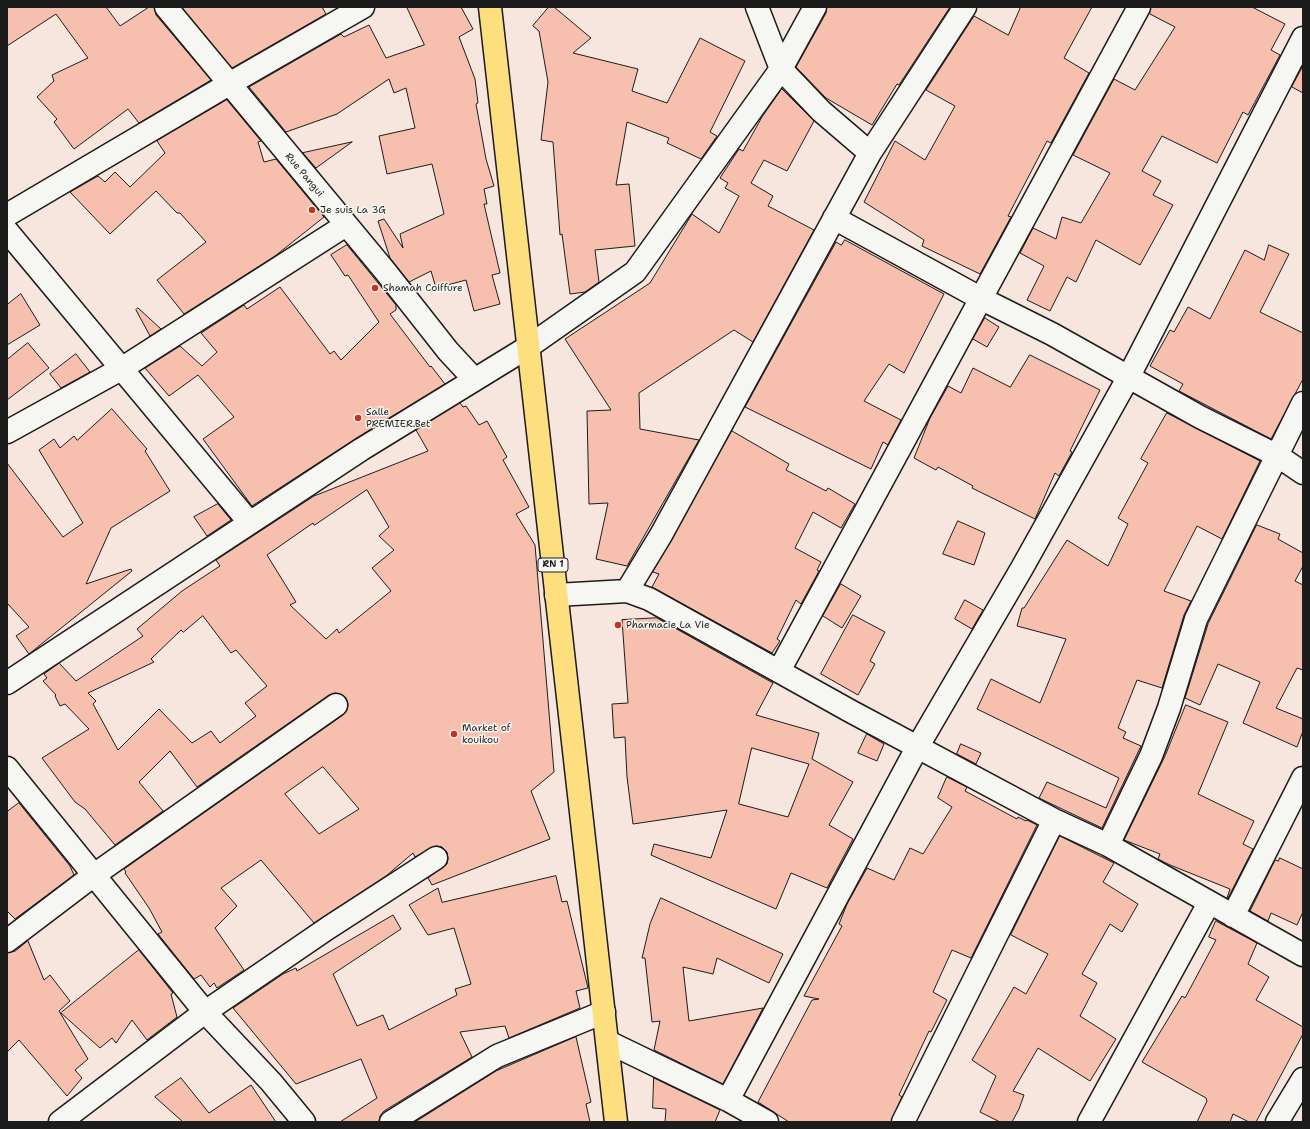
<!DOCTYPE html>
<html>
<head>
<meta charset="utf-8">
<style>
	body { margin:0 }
	#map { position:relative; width:1310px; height:1129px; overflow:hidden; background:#f6e6dd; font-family:"Shantell Sans",sans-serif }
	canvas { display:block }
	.frame { position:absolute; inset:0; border:8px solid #1c1c1c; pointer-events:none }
</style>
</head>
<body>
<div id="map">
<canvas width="1310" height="1129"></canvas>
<div class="frame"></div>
</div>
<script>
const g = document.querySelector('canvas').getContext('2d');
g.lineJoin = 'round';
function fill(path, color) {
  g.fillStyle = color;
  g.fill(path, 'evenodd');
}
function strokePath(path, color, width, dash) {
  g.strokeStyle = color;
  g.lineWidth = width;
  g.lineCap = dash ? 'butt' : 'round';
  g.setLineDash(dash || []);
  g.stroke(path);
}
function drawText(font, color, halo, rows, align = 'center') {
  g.font = font + ' "Shantell Sans",sans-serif';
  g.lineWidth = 3;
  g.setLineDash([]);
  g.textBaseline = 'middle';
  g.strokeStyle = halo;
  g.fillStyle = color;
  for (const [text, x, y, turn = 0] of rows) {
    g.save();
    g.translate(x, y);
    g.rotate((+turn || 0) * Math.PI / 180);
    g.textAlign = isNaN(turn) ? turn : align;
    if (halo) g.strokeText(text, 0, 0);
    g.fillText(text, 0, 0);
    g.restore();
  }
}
const building = new Path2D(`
	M7,7H106L120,26L149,7H154L156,15L211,80L139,123L128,109L74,149L54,122L57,119L37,97L54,81L52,75L88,58L56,14L7,46Z
	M182,7H322L326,14L232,68Z
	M407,7H461L473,29L459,37L475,79L478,103L476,104L486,159L494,186L484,189L487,204H484L500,273L492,275L500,304L474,311L466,280L436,288L431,271L409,282L390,258L378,221L384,219L403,248L400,234L444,214L432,164L387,174L379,136L415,128L406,88L394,93L389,79L337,114L286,132L249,87L341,34L344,37L369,25L386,58L424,45Z
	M549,7H554L591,38L573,53L638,69L632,91L667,103L700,38L745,61L710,132L717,136L701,159L667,143L669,138L627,122L616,185L629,184L635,246L595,250L599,282L585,292L570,294L562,234L560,235L553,142L541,140L548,82L539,31L533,26Z
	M827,7H950L899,85L897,84L872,125L826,98L796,67L826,13Z
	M1021,7H1092L1064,58L1089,73L1051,143L1047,141L1008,216L1011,217L980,274L922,246L924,240L864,202L895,141L925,160L955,106L926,90L974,16L1008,35Z
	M1151,7H1252L1285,24L1271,50L1280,55L1248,115L1243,112L1217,163L1162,136L1142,171L1161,181L1153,195L1173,205L1140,265L1096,240L1076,282L1067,277L1050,311L1027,300L1044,266L1020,253L1033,228L1056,239L1062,217L1081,223L1110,173L1073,155L1114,79L1135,90L1175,27L1150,14Z
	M1303,66V93L1292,87Z
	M782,89L814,121L787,171L764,160L751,183L773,196L768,206L814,230L753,342L734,330L639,393L640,429L699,440L627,566L596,559L608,503L589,504L587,411L611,410L565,339L650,283L692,214L719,233L739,196L725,188L728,183L720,178L739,149L743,151L762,117Z
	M227,100L261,141L258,142L264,162L276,159L324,217L275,256L184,314L157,280L206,242L180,213H177L156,191L110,234L70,192L98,176L105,182L115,172L130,187L165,153L157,141Z
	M352,142L316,168L303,153Z
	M845,240L944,294L904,373L889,364L864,401L901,420L888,445L883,442L871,469L745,407L836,242L841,245Z
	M347,245L396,305V310L390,314L430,367L431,366L445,384L355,439L252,506L203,439L234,417L198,375L169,396L145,368L180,346L202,366L217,352L201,333L244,305L247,309L280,287L330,354L334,351L341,360L379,322L348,275L345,276L331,255Z
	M1269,245L1289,254L1260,312L1303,333V379L1271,439L1179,391L1183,384L1150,366L1170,330L1174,332L1188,307L1210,319L1245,250L1264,260Z
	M21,294L40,325L7,345V305Z
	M138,308L161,329L150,336L136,310Z
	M985,318L999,327L987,347L973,339Z
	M28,343L49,368L7,400V360Z
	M76,354L90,372L61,388L50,374Z
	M1030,355L1100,390L1070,451L1072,452L1059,476L1055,473L1035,519L972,488L973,486L938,467L936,470L914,458L930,418L948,386L961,393L973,368L1010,387Z
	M460,403L463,407L466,406L479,425L487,421L507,457L503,460L529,507L516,514L535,545L554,772L531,791L550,839L432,885L428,878L447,864L448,858L447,852L442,847L436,846L415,857L413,853L386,876L314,923L261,860L221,888L237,906L215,928L244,970L217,988L214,983L210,987L201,975L194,979L158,934L162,932L149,908L125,873L126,872L124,869L343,715L347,710L348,704L346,698L341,694L335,693L329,695L197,787L170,751L139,782L163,811L115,845L85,809L75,802L42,758L89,729L65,704L60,706L55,696L56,695L43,681L47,678L44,674L59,663L76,681L143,636L137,629L182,591L220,566L216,560L314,496L428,451L416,430ZM367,490L389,527L379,536L394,550L372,568L391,591L339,633L337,629L326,639L290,605L296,602L267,555L313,523L314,525ZM203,616L231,653L236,650L267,686L245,703L256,716L220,743L211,731L192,743L159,709L118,750L93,704L96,701L88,693L154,662L151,659L181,630L183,632ZM323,767L359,809L319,834L285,794Z
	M112,409L147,449L145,451L170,491L111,528L86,584L131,569L132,571L29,654L16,636L29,627L7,603V463L63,537L83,523L39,450L54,439L60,448L74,436L77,440Z
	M1167,413L1260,461L1222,539L1197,526L1164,591L1191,601L1184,615L1162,688L1137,680L1118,728L1126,732L1123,738L1141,746L1102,828L1039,798L1047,782L1106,808L1119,778L977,709L991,679L1040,703L1066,639L1017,626L1022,608H1024L1067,540L1108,566L1128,524L1118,518L1148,463L1141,459Z
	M732,431L789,464L786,470L826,491L828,488L855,504L841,528L813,512L795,548L821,562L817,570L819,571L801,604L796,600L777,639L780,641L772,653L652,587L659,574L653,572Z
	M218,504L231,520L207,536L194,517Z
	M958,521L985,533L974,565L943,554Z
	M1257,525L1280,534L1278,539L1303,553V566L1295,581L1303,585V670L1297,668L1276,708L1303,719V731L1297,747L1243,723L1260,682L1218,664L1200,705L1185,698L1208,624Z
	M841,584L861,596L842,628L823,616Z
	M965,600L983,610L972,629L955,619Z
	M853,615L885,632L870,661L875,664L858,695L821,674Z
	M657,618L773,683L756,715L819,733L812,759L853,782L829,825L853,839L827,888L791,873L776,909L651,855L654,844L711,858L727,810L633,824L627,777L625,737L614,738L612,704L628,703L622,620ZM752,748L809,764L788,817L739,804Z
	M1186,705L1228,722L1198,794L1254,821L1243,844L1253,849L1228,898H1227L1230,889L1170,865L1158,859L1160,854L1124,840L1165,756Z
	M867,734L884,744L877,761L858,753Z
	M961,744L981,753L976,764L957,754Z
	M947,777L967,787L965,791L1017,819L1018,817L1026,821L1027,820L1037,825L971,958L952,950L933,992L947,1000L931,1032L929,1031L899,1095L902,1097L891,1122H789L758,1102L812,1000L819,999L804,996L842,926L839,924L847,904L867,868L894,880L910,848L923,854L952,807L938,798Z
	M19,803L70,866L74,875L15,919L7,911V812Z
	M1060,836L1114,863L1103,882L1138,904L1122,932L1110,924L1082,974L1097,983L1080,1016L1116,1039L1090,1081L1038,1048L1013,1091L1024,1095L1019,1109L1012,1122H1000L980,1112L996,1076L972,1060L1014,987L1026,994L1048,954L1011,935Z
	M1280,858L1303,869V912L1297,925L1271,913L1268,921L1250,911L1275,860L1278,861Z
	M556,876L562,902L567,901L588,988L576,991L580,1008L509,1038L505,1026L460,1032L472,1057L384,1111L380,1116L379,1122H340L377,1098L361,1059L296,1084L233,1008L283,974L296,968L297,971L393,915L401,929L333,974L357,1026L383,1015L389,1030L457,995L455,989L471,984L454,928L428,935L409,905L438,888L442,902Z
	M661,898L783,954L769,983L717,958L713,974L683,967L689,1021L763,1008L723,1084L654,1050L660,1021L652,1022L645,958H642L650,924Z
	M1216,921L1257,943L1248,964L1269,977L1256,1000L1303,1027V1034L1256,1122H1249L1233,1114L1230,1122H1197L1207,1101L1206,1098L1142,1062L1182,996L1185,998L1216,940L1209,937Z
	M28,941L44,980L50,975L70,1001L59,1011L88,1059L75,1070L82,1078L67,1096L19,1040L7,1052V953L15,951Z
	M139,950L173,993L171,994L177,1017L147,1040L132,1020L116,1043L112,1038L100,1048L61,1013Z
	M576,1037L591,1102L586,1104L590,1122H415L496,1071Z
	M181,1078L209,1113L251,1085L276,1122H183L155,1097Z
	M654,1078L720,1110L715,1122H665L666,1109L653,1108Z`);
const street = new Path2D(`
	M166,7L385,271L448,351L474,379
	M757,7L781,69L821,111L870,153
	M7,215L229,84L363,7
	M834,218L980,298L1052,334L1200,417L1278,456L1303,473
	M7,231L250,523
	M7,432L121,369L346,225
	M627,591L661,535L870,153L965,7
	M556,595L627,591L649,599L852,712L1054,820L1108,845L1303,955
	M779,671L1139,7
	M7,683L362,449L528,347L635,272L781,69L815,7
	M7,768L205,1012L271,1082L304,1122
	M1108,845L1151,756L1169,708L1196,619L1303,403
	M1233,916L1303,778
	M7,941L94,875L336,705
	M608,1042L728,1100L767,1122
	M728,1100L918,746L1022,568L1128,378L1303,38
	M60,1122L205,1012L328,928L436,858
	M391,1122L497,1056L604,1012
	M903,1122L1054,820
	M1089,1122L1209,903
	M1277,1122L1303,1079`);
const highway = new Path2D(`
	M490,7L616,1122`);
const markers = [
	[312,210,4,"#c8321e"],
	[375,288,4,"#c8321e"],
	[358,418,4,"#c8321e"],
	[618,625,4,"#c8321e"],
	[454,734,4,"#c8321e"]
];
const shields = [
	[553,565,30]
];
const shieldNames = [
	["RN 1",553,565]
];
const streetNames = [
	["Rue Pangui",304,175,50]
];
const poiNames = [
	["Je suis La 3G",320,210],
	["Shamah Coiffure",383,288],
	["Salle",366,412],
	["PREMIER.Bet",366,424],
	["Pharmacie La Vie",626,625],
	["Market of",462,728],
	["kouikou",462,740]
];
fill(building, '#f7bfad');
strokePath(building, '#1c1c1c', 1);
strokePath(street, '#1c1c1c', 25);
strokePath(highway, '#1c1c1c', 25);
strokePath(street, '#f6f6f2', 22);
strokePath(highway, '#fddf80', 22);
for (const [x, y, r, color] of markers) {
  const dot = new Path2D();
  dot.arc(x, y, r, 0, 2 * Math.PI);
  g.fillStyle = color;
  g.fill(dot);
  strokePath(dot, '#f6f6f2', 1.5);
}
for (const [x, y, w] of shields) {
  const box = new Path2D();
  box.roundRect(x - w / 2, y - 7, w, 14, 3);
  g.fillStyle = '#f6f6f2';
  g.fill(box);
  strokePath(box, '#1c1c1c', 1);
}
drawText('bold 9px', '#1c1c1c', null, shieldNames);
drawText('10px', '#1c1c1c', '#f6f6f2', streetNames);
drawText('10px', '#1c1c1c', '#f6f6f2', poiNames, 'left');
</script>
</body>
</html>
